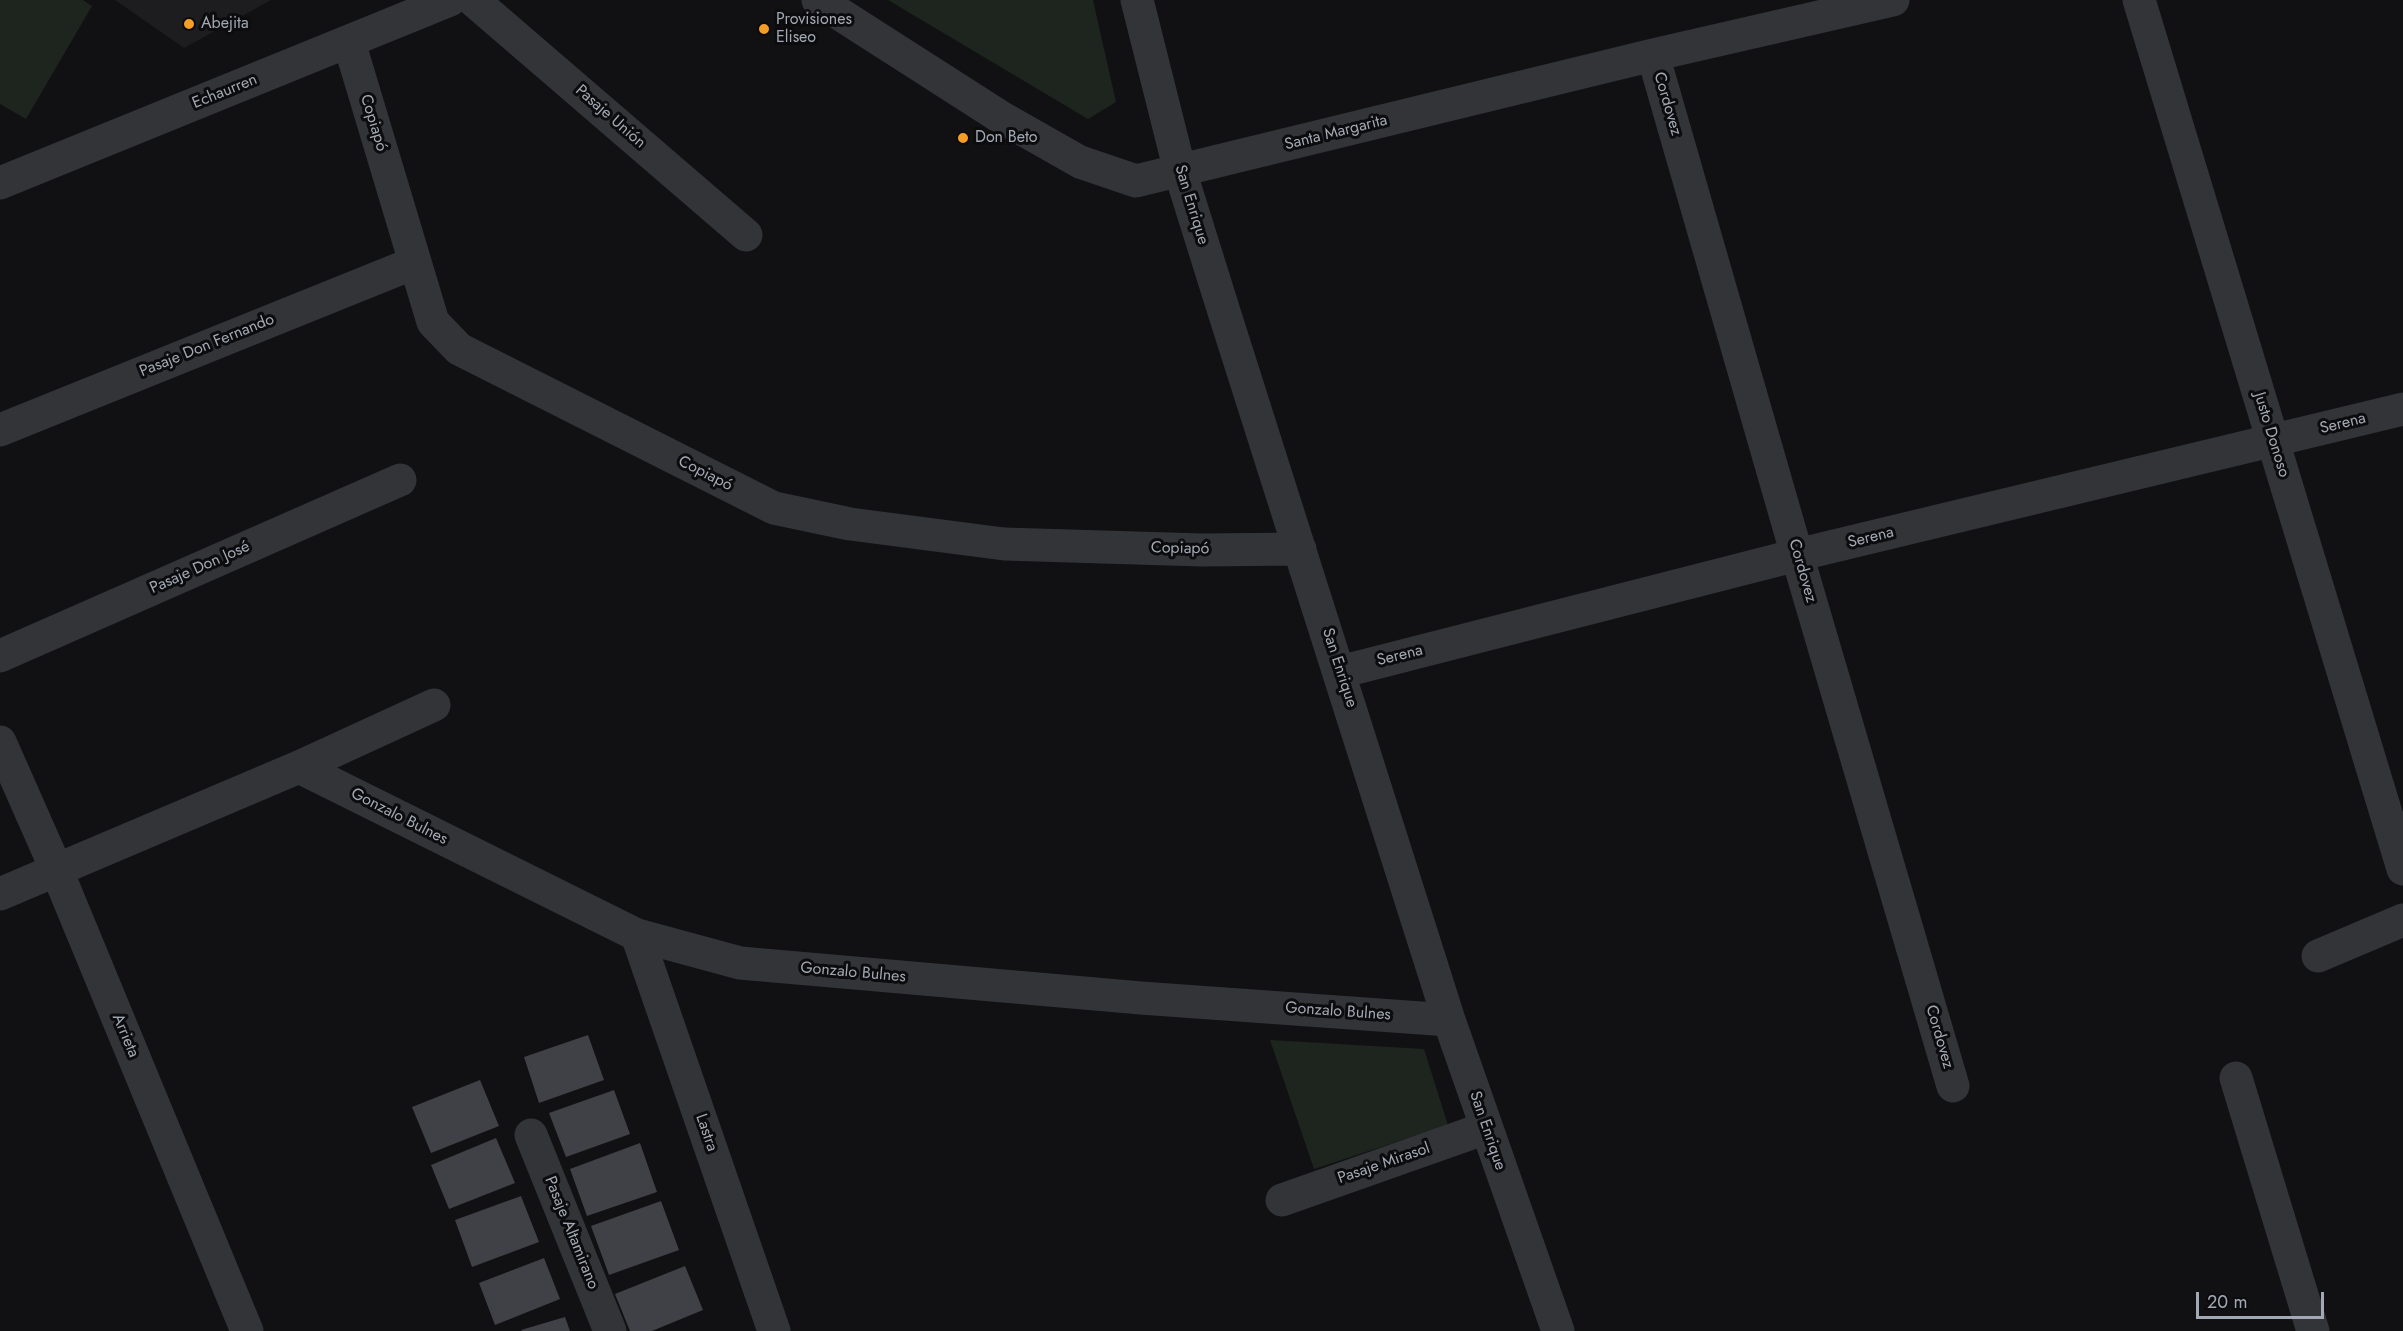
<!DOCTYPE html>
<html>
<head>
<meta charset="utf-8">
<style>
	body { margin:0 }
	#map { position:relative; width:2403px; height:1331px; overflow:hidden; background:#111113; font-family:Jost,sans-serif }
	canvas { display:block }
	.scale { position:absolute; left:2196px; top:1292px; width:128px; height:27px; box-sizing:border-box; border:3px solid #a2a9b4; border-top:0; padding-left:8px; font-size:18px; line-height:21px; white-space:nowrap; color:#a2a9b4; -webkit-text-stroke:4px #0c0c0e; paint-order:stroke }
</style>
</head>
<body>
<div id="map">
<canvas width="2403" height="1331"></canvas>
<div class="scale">20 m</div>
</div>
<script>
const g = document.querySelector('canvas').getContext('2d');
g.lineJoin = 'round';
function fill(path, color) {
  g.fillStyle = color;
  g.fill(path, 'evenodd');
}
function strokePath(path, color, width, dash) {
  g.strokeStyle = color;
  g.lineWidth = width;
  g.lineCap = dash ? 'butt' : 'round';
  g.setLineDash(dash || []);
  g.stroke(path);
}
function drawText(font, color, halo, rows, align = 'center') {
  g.font = font + ' Jost,sans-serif';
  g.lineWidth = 6;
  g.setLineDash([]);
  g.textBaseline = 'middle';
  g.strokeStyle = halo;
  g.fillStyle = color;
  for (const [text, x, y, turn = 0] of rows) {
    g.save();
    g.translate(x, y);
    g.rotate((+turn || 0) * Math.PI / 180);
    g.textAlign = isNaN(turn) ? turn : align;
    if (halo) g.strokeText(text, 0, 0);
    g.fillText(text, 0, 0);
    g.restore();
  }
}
const built = new Path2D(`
	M115,0H271L184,48Z`);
const green = new Path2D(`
	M0,0H83L92,6L26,119L0,104Z
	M888,0H1093L1116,102L1088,119Z
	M1270,1040L1424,1049L1448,1125L1314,1169Z`);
const building = new Path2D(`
	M588,1035L604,1080L539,1103L524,1057Z
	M480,1080L499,1126L431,1153L412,1107Z
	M614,1090L630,1134L566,1157L549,1113Z
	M496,1138L515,1183L449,1209L431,1165Z
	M640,1143L657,1192L587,1216L570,1169Z
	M521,1196L539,1242L472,1267L455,1220Z
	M661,1201L679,1250L609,1275L591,1226Z
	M544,1258L560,1299L495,1325L479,1283Z
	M685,1266L703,1310L652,1331H630L615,1294Z
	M565,1317L570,1331H522L521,1330Z`);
const minor = new Path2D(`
	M473,0L746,235
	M818,0L999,116L1080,162L1136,181L1653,55L1893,0
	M1137,0L1180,171L1226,318L1449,1020L1558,1331
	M2139,0L2403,869
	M349,42L433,322L459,349L774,508L850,524L1004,544L1202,550L1300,549
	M1653,55L1797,555L1953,1086
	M0,183L450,0
	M0,430L414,263
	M0,656L400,480
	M1340,672L1797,555L2403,409
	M0,742L57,871L247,1331
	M299,767L637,935L740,963L1141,998L1449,1020
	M0,894L299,767L434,705
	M637,935L774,1331
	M2318,956L2403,920
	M2236,1078L2313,1331
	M531,1135L610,1331
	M1282,1200L1486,1128`);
const markers = [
	[189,24,6,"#f59e27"],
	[764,29,6,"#f59e27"],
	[963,138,6,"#f59e27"]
];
const poiNames = [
	["Provisiones",776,20],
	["Eliseo",776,38],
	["Abejita",201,24],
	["Don Beto",975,138]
];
const streetNames = [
	["Echaurren",225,92,-22],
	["Cordovez",1667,104,74],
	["Pasaje Unión",610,117,41],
	["Copiapó",373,123,73],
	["Santa Margarita",1336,133,-14],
	["San Enrique",1191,205,73],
	["Pasaje Don Fernando",207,346,-22],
	["Serena",2343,424,-14],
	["Justo Donoso",2271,435,73],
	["Copiapó",705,474,27],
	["Serena",1871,538,-14],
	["Copiapó",1180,549,1],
	["Pasaje Don José",200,568,-24],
	["Cordovez",1802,571,74],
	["Serena",1400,656,-14],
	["San Enrique",1339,668,72],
	["Gonzalo Bulnes",399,817,27],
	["Gonzalo Bulnes",853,973,5],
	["Gonzalo Bulnes",1338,1012,4],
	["Arrieta",125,1036,67],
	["Cordovez",1939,1037,74],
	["San Enrique",1487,1131,71],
	["Lastra",706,1133,71],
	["Pasaje Mirasol",1384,1164,-19],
	["Pasaje Altamirano",571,1233,68]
];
fill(built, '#1d1d20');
fill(green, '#1d251e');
fill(building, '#404146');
strokePath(minor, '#323438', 33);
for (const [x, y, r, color] of markers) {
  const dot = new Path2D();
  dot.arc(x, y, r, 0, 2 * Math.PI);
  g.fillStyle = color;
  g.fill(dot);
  strokePath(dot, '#0c0c0e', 2);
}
drawText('16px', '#a2a9b4', '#0c0c0e', poiNames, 'left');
drawText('16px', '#a2a9b4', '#0c0c0e', streetNames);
</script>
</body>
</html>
